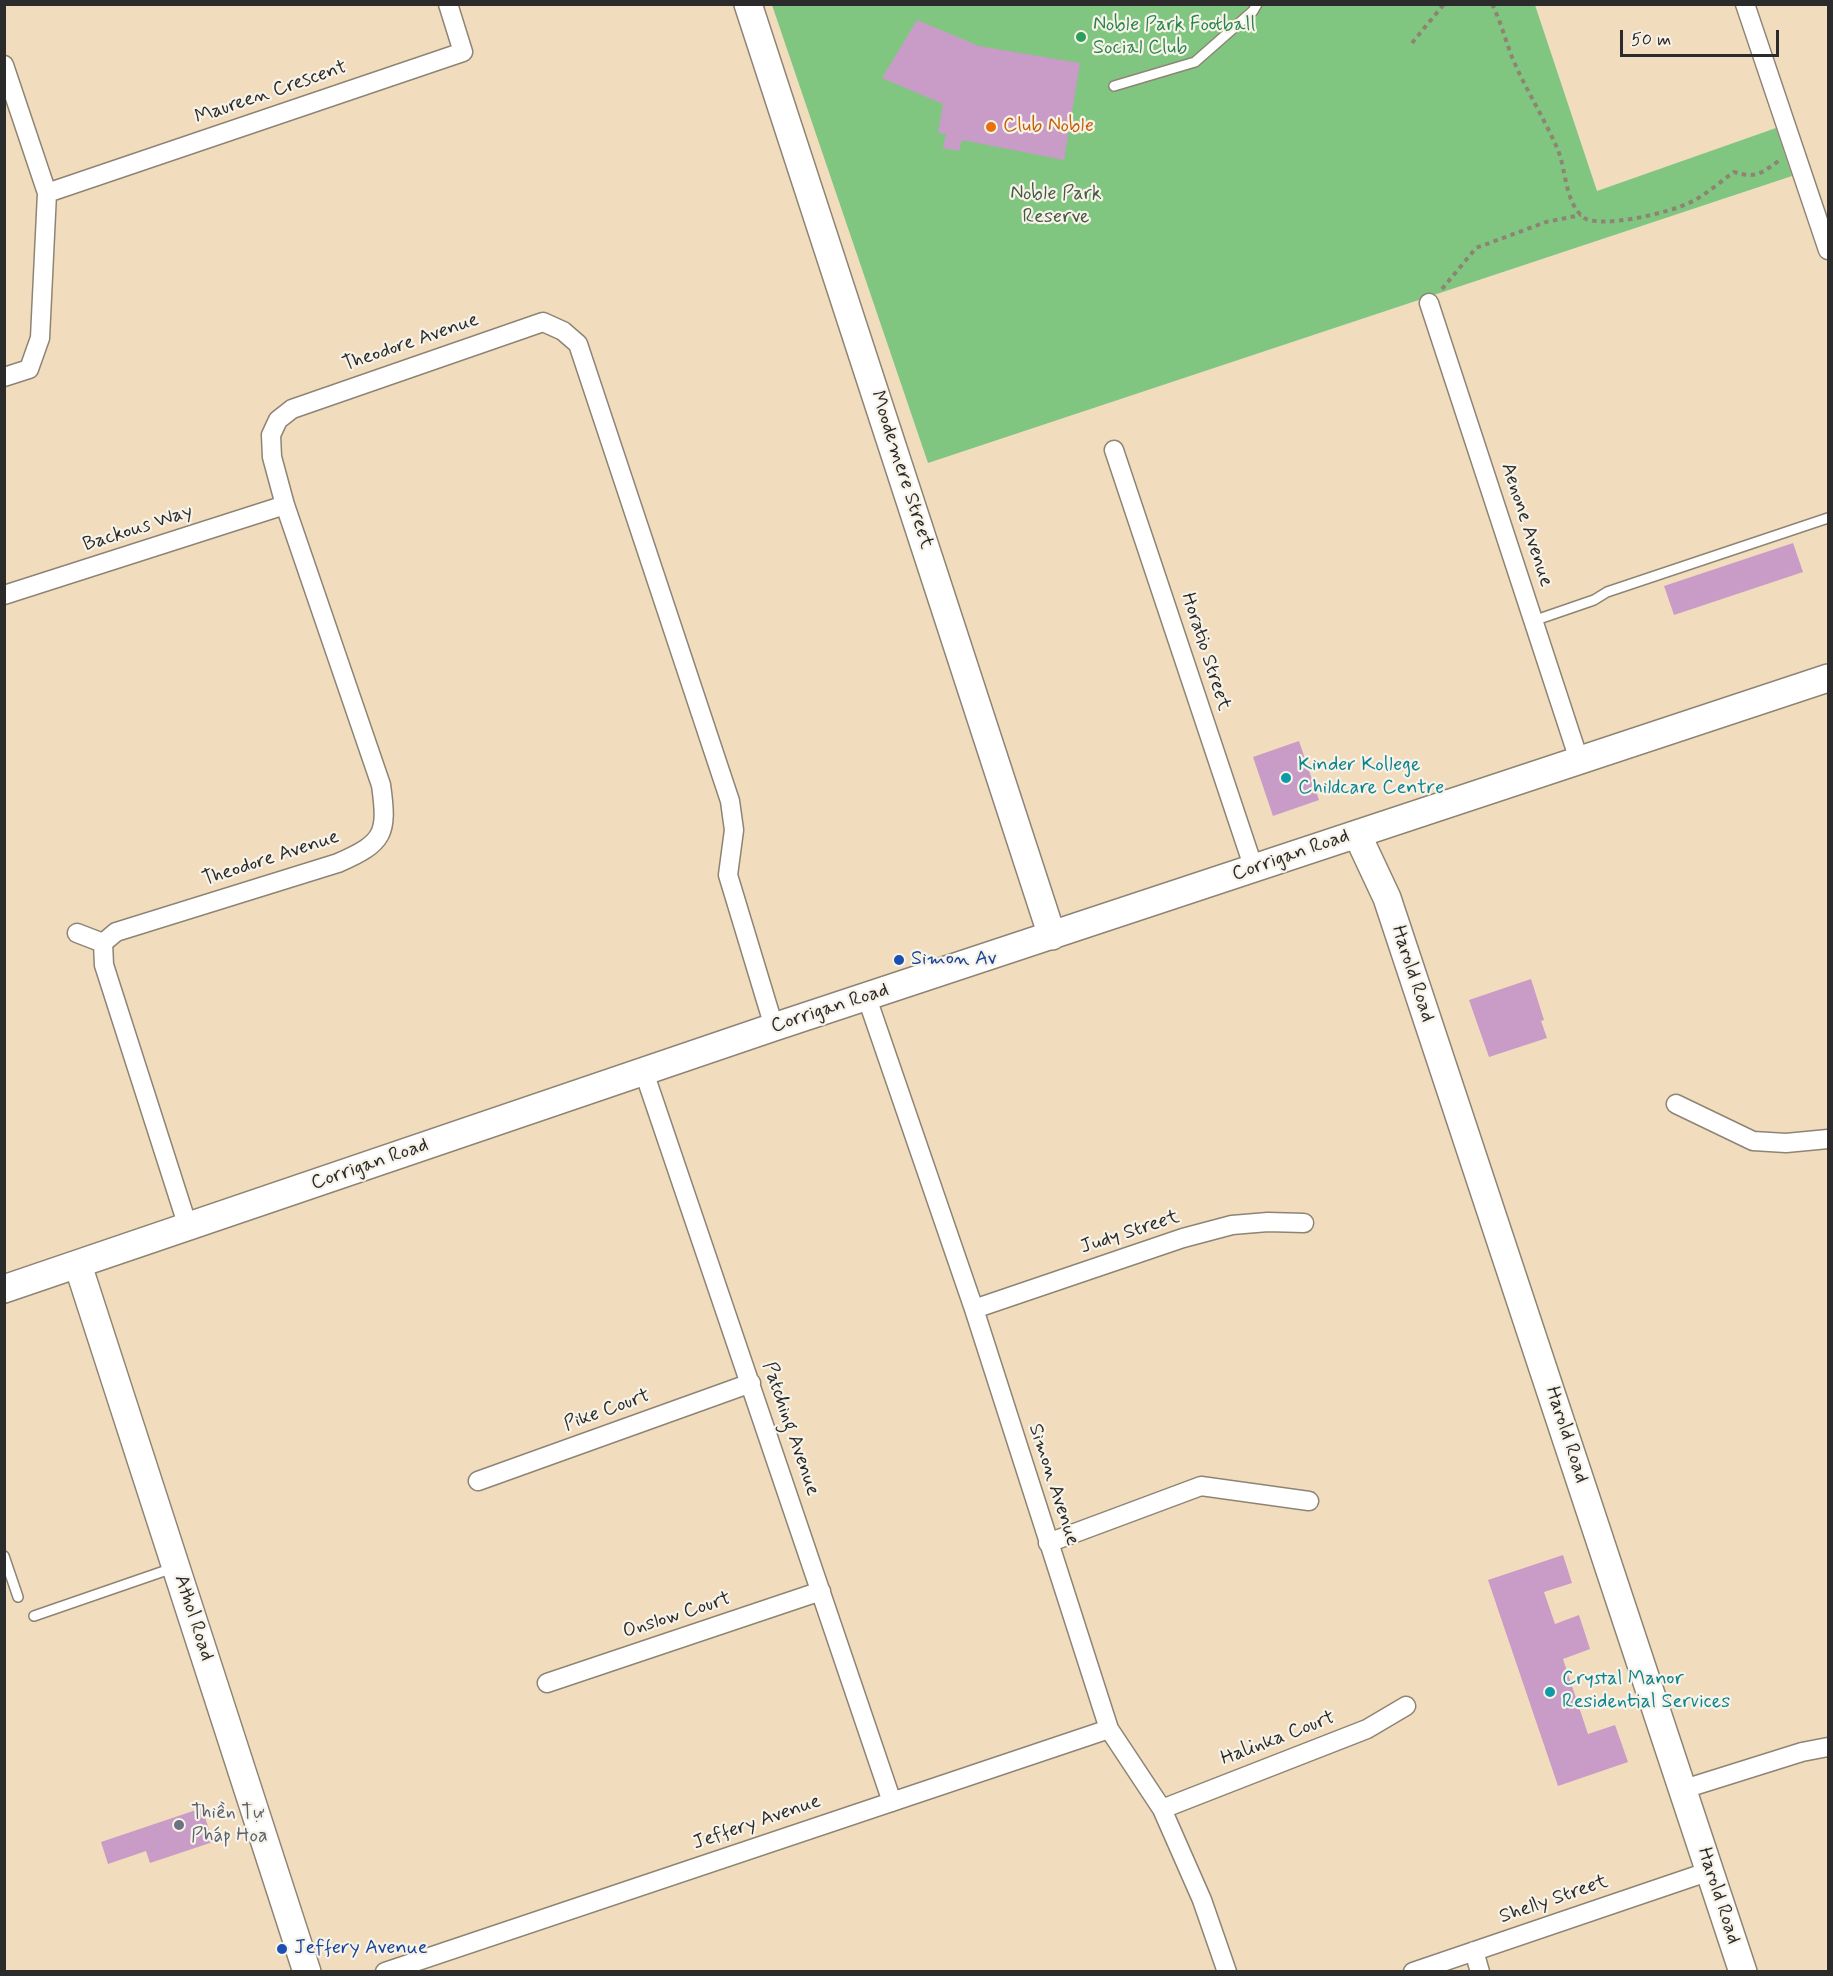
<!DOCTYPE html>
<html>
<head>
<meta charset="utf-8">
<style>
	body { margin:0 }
	#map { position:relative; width:1833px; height:1976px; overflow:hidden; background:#f2dcbe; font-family:Mynerve,sans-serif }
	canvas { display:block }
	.frame { position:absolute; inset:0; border:6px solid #2b2b2b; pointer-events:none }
	.scale { position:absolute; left:1620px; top:30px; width:159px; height:27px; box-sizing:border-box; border:3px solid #2b2b2b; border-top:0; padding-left:8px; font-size:18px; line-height:21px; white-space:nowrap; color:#2b2b2b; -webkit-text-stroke:4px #f7f3e8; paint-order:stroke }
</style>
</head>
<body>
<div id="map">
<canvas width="1833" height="1976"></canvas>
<div class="frame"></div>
<div class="scale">50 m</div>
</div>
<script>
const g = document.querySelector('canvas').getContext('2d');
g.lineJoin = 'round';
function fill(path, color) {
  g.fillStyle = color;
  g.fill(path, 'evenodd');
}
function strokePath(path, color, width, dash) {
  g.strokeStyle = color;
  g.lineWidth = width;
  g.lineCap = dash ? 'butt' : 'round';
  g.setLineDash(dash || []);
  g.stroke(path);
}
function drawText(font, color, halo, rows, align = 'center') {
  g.font = font + ' Mynerve,sans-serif';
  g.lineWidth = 4.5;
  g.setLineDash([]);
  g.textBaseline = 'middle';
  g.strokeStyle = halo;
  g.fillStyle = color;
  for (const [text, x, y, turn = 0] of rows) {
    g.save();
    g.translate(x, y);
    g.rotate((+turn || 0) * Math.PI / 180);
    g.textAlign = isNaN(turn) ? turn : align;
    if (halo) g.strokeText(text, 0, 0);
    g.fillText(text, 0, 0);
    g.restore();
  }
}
const green = new Path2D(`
	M772,5H1535L1597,191L1776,128L1792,176L928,463Z`);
const building = new Path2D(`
	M917,20L979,46L1080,63L1064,160L962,140L959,151L943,148L946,134L938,133L943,104L882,78Z
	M1793,543L1803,572L1674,615L1664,586Z
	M1299,741L1319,800L1273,816L1253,757Z
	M1531,979L1544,1020L1541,1021L1547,1038L1489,1057L1469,1000Z
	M1563,1555L1572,1583L1544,1592L1555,1624L1579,1615L1590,1649L1563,1659L1588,1734L1615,1725L1628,1762L1558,1786L1488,1580Z
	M202,1808L213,1842L150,1863L146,1851L108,1864L101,1842Z`);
const path = new Path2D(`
	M1492,4C1502,24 1506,44 1515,64C1528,93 1545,120 1558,150C1566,170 1565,202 1583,217C1599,230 1671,212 1689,203C1706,195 1720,182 1734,172C1757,179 1761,173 1780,160
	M1412,43L1444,4
	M1442,289L1476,248L1546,222L1581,215`);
const lane = new Path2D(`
	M1114,86L1195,62L1253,11L1257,4
	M1533,621L1594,600L1607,592L1828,518
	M4,1556L18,1597
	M34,1616L173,1568`);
const street = new Path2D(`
	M1745,4L1828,250
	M4,65L47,193L40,338L29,369L4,377
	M47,193L463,52L448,4
	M1429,303L1579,760
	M1114,450L1254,869
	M4,595L285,505
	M77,933L103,943
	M867,998L974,1309L1109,1729L1162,1809L1202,1900L1227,1972
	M644,1072L892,1802
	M1676,1104L1753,1141L1786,1143L1828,1139
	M188,1227L104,965L103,943L116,932L338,863C384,843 388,834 381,785L285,505L272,457L271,435L278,420L292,409L543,322L563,331L578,344L730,801L734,830L728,875L774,1027
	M974,1309L1183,1238L1232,1225L1268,1222L1304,1223
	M478,1481L751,1383
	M1048,1543L1201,1486L1309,1501
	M547,1683L821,1591
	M1684,1789L1802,1752L1828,1747
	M1162,1809L1367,1729L1406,1706
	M1474,1951L1480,1972
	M385,1972L1109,1729
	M1413,1972L1710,1871`);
const secondary = new Path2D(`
	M748,4L1052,936
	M1357,834L1387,898L1743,1972
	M78,1265L307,1972
	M4,1289L774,1027L1828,678`);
const markers = [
	[1081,37,6,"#2e9e5b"],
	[991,127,6,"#e8710a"],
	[1286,778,6,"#0f9aa8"],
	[899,960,6,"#1a4fb4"],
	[1550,1692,6,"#0f9aa8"],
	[179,1825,6,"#6b7280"],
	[282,1949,6,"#1a4fb4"]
];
const leisureNames = [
	["Noble Park Football",1093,26],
	["Social Club",1093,49]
];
const streetNames = [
	["Maureen Crescent",271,93,-19],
	["Theodore Avenue",411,343,-19],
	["Moodemere Street",901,470,72],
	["Aenone Avenue",1526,525,72],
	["Backous Way",138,529,-18],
	["Horatio Street",1205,652,72],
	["Corrigan Road",1291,856,-19],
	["Theodore Avenue",271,859,-18],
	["Harold Road",1412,974,72],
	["Corrigan Road",830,1009,-18],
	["Corrigan Road",370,1165,-19],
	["Judy Street",1130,1233,-18],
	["Pike Court",607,1411,-20],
	["Patching Avenue",790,1429,71],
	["Harold Road",1566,1435,72],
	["Simon Avenue",1053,1485,72],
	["Onslow Court",677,1616,-18],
	["Athol Road",193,1618,72],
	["Halinka Court",1278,1739,-21],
	["Jeffery Avenue",757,1823,-19],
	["Harold Road",1718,1896,72],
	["Shelly Street",1554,1900,-19]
];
const foodNames = [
	["Club Noble",1003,127]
];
const parkNames = [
	["Noble Park",1056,195],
	["Reserve",1056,218]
];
const cultureNames = [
	["Kinder Kollege",1298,766],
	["Childcare Centre",1298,789],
	["Crystal Manor",1562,1680],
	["Residential Services",1562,1703]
];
const transitNames = [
	["Simon Av",911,960],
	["Jeffery Avenue",294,1949]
];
const worshipNames = [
	["Thiền Tự",191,1814],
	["Pháp Hoa",191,1837]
];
fill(green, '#80c681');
fill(building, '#c89cc6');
strokePath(lane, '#8e8474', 12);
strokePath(street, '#8e8474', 21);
strokePath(secondary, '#8e8474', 30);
strokePath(path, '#8e8474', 4, [4.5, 4.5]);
strokePath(lane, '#fff', 9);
strokePath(street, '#fff', 18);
strokePath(secondary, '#fff', 27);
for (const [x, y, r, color] of markers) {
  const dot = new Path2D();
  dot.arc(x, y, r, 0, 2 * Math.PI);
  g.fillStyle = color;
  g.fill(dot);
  strokePath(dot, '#f7f3e8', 2);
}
drawText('20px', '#27864d', '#f7f3e8', leisureNames, 'left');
drawText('20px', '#2b2b2b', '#f7f3e8', streetNames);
drawText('20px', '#c56008', '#f7f3e8', foodNames, 'left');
drawText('20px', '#445a45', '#f7f3e8', parkNames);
drawText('20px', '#0d838f', '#f7f3e8', cultureNames, 'left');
drawText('20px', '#164399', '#f7f3e8', transitNames, 'left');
drawText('20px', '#5b616d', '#f7f3e8', worshipNames, 'left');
</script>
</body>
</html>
